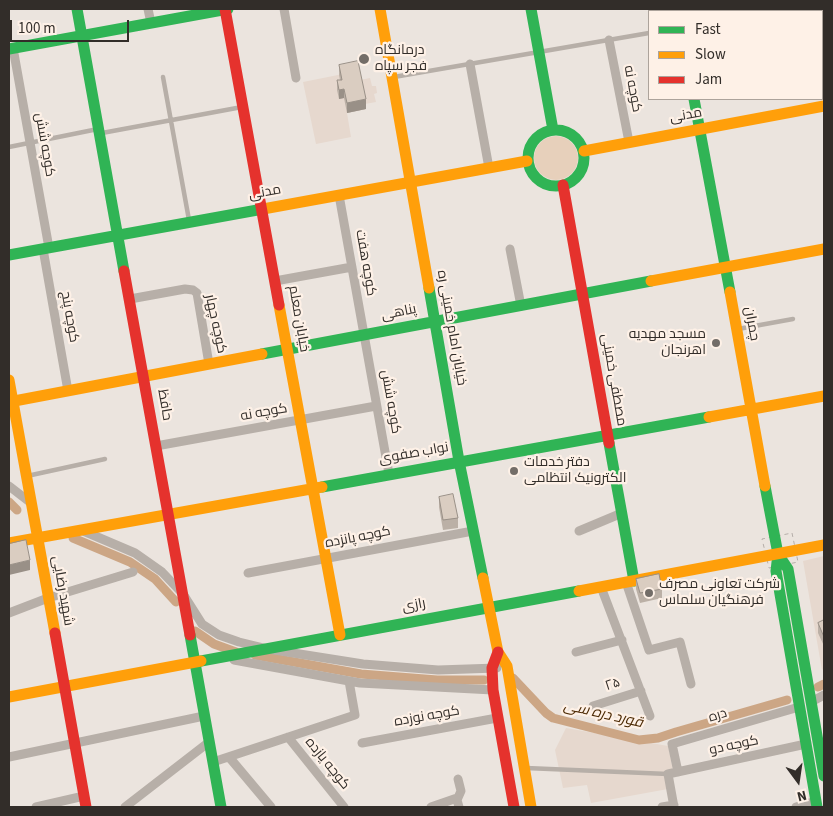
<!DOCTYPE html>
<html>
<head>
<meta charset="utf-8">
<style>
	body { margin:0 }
	#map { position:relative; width:833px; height:816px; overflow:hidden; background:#ebe4de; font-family:"Source Sans 3",sans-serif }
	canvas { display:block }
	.frame { position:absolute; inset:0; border:10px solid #322d29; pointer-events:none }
	.legend { position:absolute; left:648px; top:10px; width:175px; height:90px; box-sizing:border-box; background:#fef1e7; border:1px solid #aca39b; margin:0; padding:6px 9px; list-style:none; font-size:15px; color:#322d29 }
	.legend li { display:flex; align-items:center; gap:10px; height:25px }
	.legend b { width:25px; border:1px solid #aca39b }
	.north { position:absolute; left:773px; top:756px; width:50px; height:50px; -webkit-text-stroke:4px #fef1e7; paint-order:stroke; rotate:166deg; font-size:14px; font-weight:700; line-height:20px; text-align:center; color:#322d29 }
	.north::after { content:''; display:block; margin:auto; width:18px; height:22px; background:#322d29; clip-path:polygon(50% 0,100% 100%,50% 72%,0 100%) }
	.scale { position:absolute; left:10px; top:20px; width:119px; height:22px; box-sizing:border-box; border:2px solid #322d29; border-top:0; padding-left:6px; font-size:15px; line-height:18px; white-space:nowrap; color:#322d29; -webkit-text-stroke:4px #fef1e7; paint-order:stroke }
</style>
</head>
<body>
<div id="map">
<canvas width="833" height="816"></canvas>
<div class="frame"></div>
<ul class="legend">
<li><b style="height:6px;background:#30b455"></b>Fast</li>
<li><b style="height:6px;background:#ff9f0a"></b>Slow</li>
<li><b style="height:6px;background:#e5322d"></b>Jam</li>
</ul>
<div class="north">N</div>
<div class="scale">100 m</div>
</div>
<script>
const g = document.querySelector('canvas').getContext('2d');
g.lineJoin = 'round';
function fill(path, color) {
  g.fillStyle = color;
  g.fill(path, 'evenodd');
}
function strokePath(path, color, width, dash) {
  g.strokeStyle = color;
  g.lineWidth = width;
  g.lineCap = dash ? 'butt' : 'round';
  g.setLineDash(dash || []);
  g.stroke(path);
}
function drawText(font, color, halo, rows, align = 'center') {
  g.font = font + ' "Source Sans 3",Cairo,sans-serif';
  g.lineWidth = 4.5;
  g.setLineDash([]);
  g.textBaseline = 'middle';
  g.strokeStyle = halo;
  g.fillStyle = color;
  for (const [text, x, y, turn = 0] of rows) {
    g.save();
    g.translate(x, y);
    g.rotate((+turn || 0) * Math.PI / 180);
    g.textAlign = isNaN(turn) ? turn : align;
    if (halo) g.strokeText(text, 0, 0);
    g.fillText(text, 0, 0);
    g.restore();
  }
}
const built = new Path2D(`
	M358,71L360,80L370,78L372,86H376L377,93L374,94L376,102L365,104L366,109L347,113L351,137L316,144L303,82Z
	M824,556V668L822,670L803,561Z
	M566,728L668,746L673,770L668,789L591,803L587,785L563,788L555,750Z`);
const green = new Path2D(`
	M534 158a22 22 0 1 1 44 0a22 22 0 1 1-44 0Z`);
const canal = new Path2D(`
	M9,502L17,510
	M73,538L130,562L155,579L176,602
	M195,631L214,644L236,652
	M255,655L361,674L437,680H484
	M513,678L546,713L553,718L639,740L658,738L676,732L787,700
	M818,687L824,684`);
const path = new Path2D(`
	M792,533L798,562L769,568L762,539Z`);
const lane = new Path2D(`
	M780,11L796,9
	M163,77L189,220
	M394,77L649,33
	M102,133L242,107
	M9,147L98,129
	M738,329L793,319
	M27,476L105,459
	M526,768L668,774`);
const street = new Path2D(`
	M148,9L151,23
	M284,9L296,78
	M758,9V11
	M609,40L629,142
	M13,48L49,248
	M470,64L489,168
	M339,195L389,474
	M43,249L68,391
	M510,249L521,306
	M275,281L352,267
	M130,299L185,289L193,290L197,293L209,364
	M156,446L376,406
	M9,486L31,503
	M81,530L135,553L162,572L183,594L202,624L219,635L239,642L268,649L363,664L438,670L497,668
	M579,531L622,513
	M248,573L473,531
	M626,582L649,650L680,642L691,684
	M601,587L650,716
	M9,613L48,598L133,572
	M576,652L622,640
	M234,660L360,683L493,690
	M811,702L824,695
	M593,706L641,691
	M288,737L344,807
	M362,743L497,718
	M9,757L204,716
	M229,757L271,807
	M213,762L355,715L349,681
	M678,772L672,744L799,707
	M458,779L461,791L457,800L459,807
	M36,807L84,796
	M125,807L209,742
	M431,807L457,798
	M662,807L674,805
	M674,807L668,774L806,744
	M796,807L816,801`);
const fast = new Path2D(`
	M77,9L124,271
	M531,9L553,130
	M9,49L228,9
	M694,99L730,292
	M528 158a28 28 0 1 1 56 0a28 28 0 1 1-56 0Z
	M9,255L263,209
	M429,288L459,461L483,578
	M262,354L651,281
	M609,443L634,581
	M765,486L778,554L776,571L817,807
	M322,487L709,417
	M778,554L788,569L824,776
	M190,635L221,807
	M201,661L579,591`);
const slow = new Path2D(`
	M380,9L429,288
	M678,9V11
	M584,151L824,106
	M263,209L527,161
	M651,281L824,249
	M730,292L765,486
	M279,305L340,635
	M9,380L55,633
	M9,402L262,354
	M709,417L824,396
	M9,543L322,487
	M483,578L498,652L507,666L531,807
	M579,591L824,545
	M9,697L201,661`);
const jam = new Path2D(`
	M225,9L279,305
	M563,185L609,443
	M124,271L190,635
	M55,633L86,807
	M498,652L492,668L493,690L514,807`);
const wall = new Path2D(`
	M351,9H363L352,10Z
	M339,65L366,109L347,113L344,98L339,99L337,90V80H340L339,75Z
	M439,497L458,518V528L443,530L439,507Z
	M636,579L662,589V598L640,603L636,589Z
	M824,620V646L818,633V623Z`);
const shadedWall = new Path2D(`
	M344,89V98L339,99V90Z
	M366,99V109L347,113V103Z
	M30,560V570L9,575V565Z`);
const building = new Path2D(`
	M358,61L366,99L347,103L344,89L339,90L337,80H342L339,65Z
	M453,494L458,518L443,520L439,497Z
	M26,540L30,560L9,565V544Z
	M659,574L662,589L640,593L636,579Z
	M824,620V637L818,623Z`);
const markers = [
	[364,59,6,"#736d68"],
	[716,343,5,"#736d68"],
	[514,471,5,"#736d68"],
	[649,593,5,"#736d68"]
];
const poiNames = [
	["درمانگاه",375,51],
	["فجر سپاه",375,67],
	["مسجد مهدیه",706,335,"right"],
	["اهرنجان",706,351,"right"],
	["دفتر خدمات",524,463],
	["الکترونیک انتظامی",524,479],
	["شرکت تعاونی مصرف",659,585],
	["فرهنگیان سلماس",659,601]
];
const streetNames = [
	["کوچه نه",632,89,79],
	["مدنی",686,116,-10],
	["کوچه شش",44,145,80],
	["مدنی",265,193,-10],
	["کوچه هفت",365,263,80],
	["پناهی",399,313,-11],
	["کوچه پنج",69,317,80],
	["خیابان معلم",298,319,80],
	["کوچه چهار",215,324,78],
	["چمران",751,324,80],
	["خیابان امام خمینی ره",451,328,80],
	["مصطفی خمینی",613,380,80],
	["کوچه شش",390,402,80],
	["حافظ",164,405,80],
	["کوچه نه",264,413,-10],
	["نواب صفوی",414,454,-10],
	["کوچه پانزده",358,538,-11],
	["شهید رضایی",62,591,80],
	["رازی",414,606,-11],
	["۲۵",613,685,-18],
	["دره",718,716,-17],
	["کوچه نوزده",427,717,-10],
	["کوچه دو",734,746,-12],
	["کوچه یازده",327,764,51]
];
const waterNames = [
	["قورد دره سی",603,715,13]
];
fill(built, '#e6d8ce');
fill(green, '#e7d0bb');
strokePath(canal, '#cca685', 9);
strokePath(path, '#b5aea9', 1, [4, 4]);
strokePath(lane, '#b7afa8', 4.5);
strokePath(street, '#b7afa8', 9);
strokePath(fast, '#30b455', 11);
strokePath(slow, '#ff9f0a', 11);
strokePath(jam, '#e5322d', 11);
fill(wall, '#bbb0a6');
fill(shadedWall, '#999087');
fill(building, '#dacdc1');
strokePath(building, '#999087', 1);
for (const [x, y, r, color] of markers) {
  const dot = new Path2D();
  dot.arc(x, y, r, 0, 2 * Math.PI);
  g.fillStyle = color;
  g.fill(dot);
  strokePath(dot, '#fef1e7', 2);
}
drawText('14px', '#322d29', '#fef1e7', poiNames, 'left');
drawText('14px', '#322d29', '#fef1e7', streetNames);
drawText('italic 15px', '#4d2b05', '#fef1e7', waterNames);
</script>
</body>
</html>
